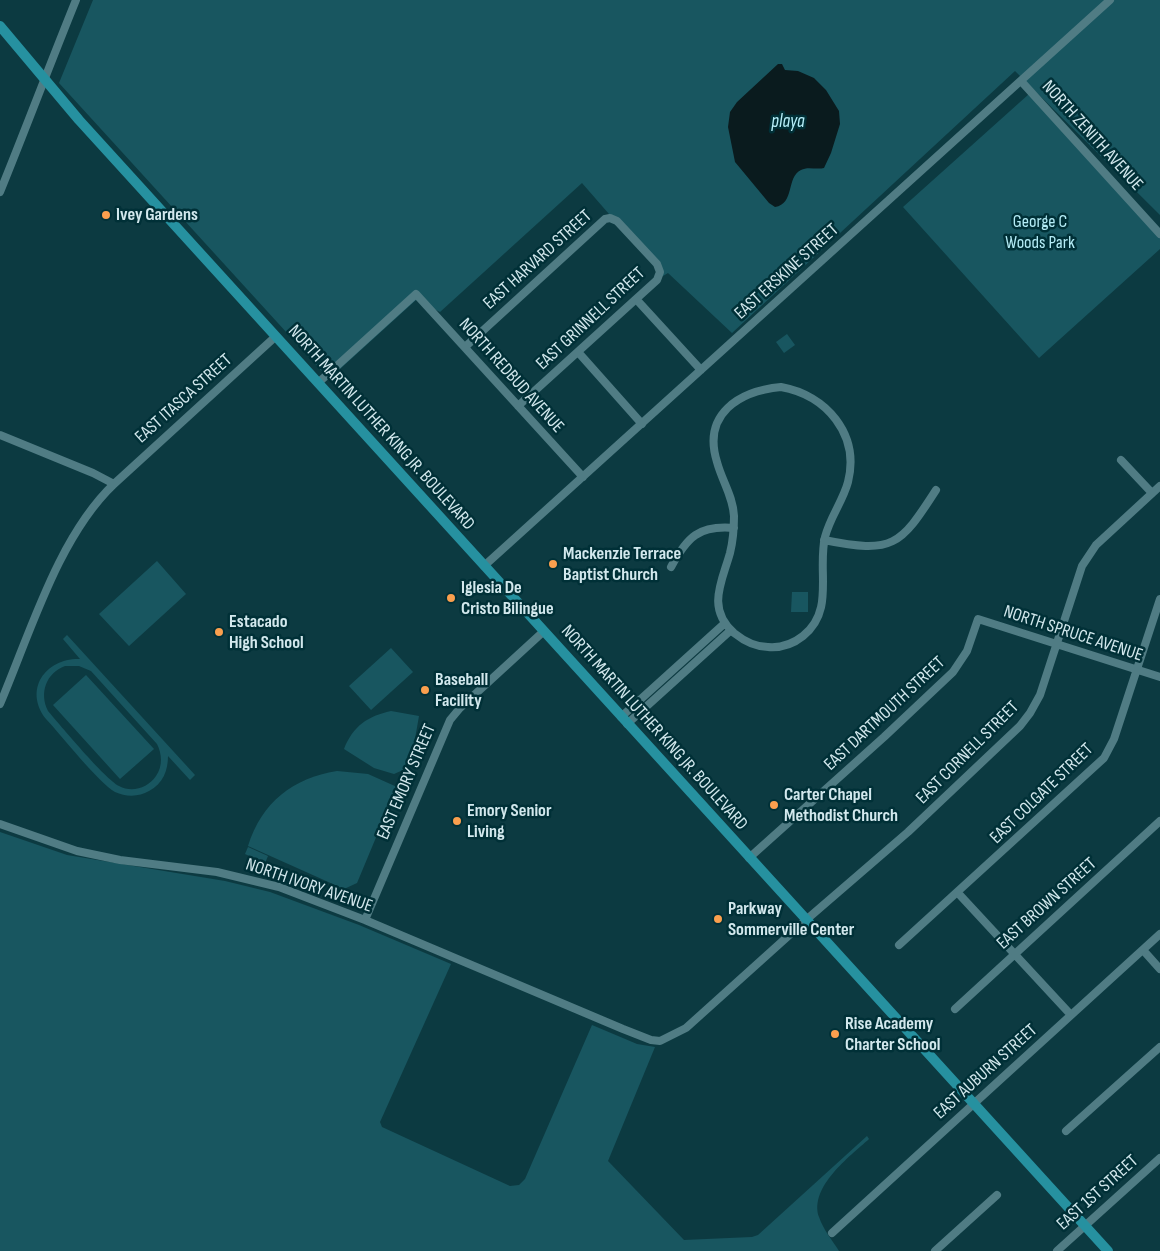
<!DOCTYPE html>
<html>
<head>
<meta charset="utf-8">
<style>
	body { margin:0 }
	canvas { display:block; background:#0c3a41 }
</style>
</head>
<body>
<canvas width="1160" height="1251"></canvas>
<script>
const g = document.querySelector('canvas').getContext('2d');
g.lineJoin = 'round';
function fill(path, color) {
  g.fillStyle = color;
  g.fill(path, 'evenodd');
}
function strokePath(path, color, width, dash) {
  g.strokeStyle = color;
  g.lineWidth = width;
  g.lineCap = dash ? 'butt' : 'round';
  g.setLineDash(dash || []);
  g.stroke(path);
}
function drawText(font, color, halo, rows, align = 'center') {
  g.font = font + ' "Sofia Sans Condensed",sans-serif';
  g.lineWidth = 5;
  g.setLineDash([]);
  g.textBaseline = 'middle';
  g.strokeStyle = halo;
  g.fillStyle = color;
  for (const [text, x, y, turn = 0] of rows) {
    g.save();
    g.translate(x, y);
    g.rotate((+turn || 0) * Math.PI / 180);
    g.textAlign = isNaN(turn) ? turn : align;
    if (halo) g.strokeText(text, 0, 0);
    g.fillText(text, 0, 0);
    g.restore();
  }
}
const green = new Path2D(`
	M93,0H1160V215L1015,71L732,333L668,273L663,276L582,183L440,312L416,300L329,379L59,83Z
	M1029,94L1160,238V249L1039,358L903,207Z
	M787,334L795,345L784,353L776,342Z
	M157,561L186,594L129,646L99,614Z
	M792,592H808V612H791Z
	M67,635L195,775L190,780L168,756C168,770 163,784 149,791C139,797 126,797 115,792C98,782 62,736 46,719C23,689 46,658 80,659L63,639ZM65,666H79L91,671L157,744C162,754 163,766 156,776C148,788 132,793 119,786C105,779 60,725 48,711C39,693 46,673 65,666Z
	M391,648L413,672L371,710L349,686Z
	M86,675L154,749L120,779L53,705Z
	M391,711L419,716L413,750L403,770L394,774L374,768L344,749C353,726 368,716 391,711Z
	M337,771L368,774L397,787L357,883L344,889L248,846C262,802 293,778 337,771Z
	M0,832L67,855L225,881L270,892L359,925L451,964L380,1122L382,1127L510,1186L519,1185L525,1179L592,1025L637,1044L655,1047L608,1161L684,1240L752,1237L758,1235L867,1136L869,1139C850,1156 809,1187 819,1217C823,1229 832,1240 839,1251H0Z
	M248,847L268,856L265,863L245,854Z`);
const water = new Path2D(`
	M778,64H782L785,70L798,71L814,78L826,90L839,111L840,124L831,153L824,168C816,170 808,166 801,170C786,177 795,204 775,207L769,203L735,162L728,127L730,112L737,102Z`);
const minor = new Path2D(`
	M1021,81L1160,234
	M0,192C26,128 50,64 76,0
	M636,299L701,370
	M465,347L605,219L610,218L617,221L657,264L660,272L657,280L518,406
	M578,352L642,424
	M318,383L416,294L583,477
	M781,387C826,395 860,434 848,482C843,501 830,517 825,537C817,571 835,611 803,636C793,644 781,648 768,647C755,647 744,641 734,633C706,608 722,582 730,553C733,541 734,528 734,516C733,496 722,481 717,462C702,414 739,391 781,387Z
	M0,435L93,473L114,484
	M1121,460L1152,493
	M824,540C893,554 900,546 936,490
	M484,566L1110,0
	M671,567C687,537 699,525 734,528
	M0,704C30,634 58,537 114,484L275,337
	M621,717L725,623
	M627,724L731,630
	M0,824L77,851L120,860L217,872L279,887L365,920L623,1029L651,1040L660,1041L686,1028L806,920L908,832L1020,726L1030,713L1040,695L1082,566L1096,545L1160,486
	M749,858L884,737L953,672L967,651L978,619L1160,677
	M958,893L1071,1015
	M365,920L450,720L460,708L544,631
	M899,945L1104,758L1114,739L1160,599
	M1143,950L1160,969
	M955,1009L1160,821
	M1066,1131L1160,1047
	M832,1233L1160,934
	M935,1251L997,1195
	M1057,1251L1160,1158`);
const major = new Path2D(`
	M0,26L79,120L1108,1251`);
const markers = [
	[106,215,5,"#fa9f4e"],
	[553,564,5,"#fa9f4e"],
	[451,598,5,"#fa9f4e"],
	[219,632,5,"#fa9f4e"],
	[425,690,5,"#fa9f4e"],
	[774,805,5,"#fa9f4e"],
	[457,821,5,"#fa9f4e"],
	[718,919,5,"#fa9f4e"],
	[835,1034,5,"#fa9f4e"]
];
const streetNames = [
	["NORTH ZENITH AVENUE",1092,136,48],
	["EAST HARVARD STREET",538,260,-42],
	["EAST ERSKINE STREET",787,272,-42],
	["EAST GRINNELL STREET",591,319,-43],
	["NORTH REDBUD AVENUE",511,376,48],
	["EAST ITASCA STREET",184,399,-42],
	["NORTH MARTIN LUTHER KING JR. BOULEVARD",381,428,48],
	["NORTH SPRUCE AVENUE",1073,634,18],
	["EAST DARTMOUTH STREET",885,714,-43],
	["NORTH MARTIN LUTHER KING JR. BOULEVARD",654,728,48],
	["EAST CORNELL STREET",968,753,-45],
	["EAST EMORY STREET",407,782,-67],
	["EAST COLGATE STREET",1042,794,-44],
	["NORTH IVORY AVENUE",309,886,19],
	["EAST BROWN STREET",1047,904,-42],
	["EAST AUBURN STREET",986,1072,-42],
	["EAST 1ST STREET",1098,1193,-42]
];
const poiNames = [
	["Ivey Gardens",116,215],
	["Mackenzie Terrace",563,554],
	["Baptist Church",563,575],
	["Iglesia De",461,588],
	["Cristo Bilingue",461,609],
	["Estacado",229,622],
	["High School",229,643],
	["Baseball",435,680],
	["Facility",435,701],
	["Carter Chapel",784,795],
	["Methodist Church",784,816],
	["Emory Senior",467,811],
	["Living",467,832],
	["Parkway",728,909],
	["Sommerville Center",728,930],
	["Rise Academy",845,1024],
	["Charter School",845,1045]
];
const parkNames = [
	["George C",1040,222],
	["Woods Park",1040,243]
];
const waterNames = [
	["playa",788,122]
];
fill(green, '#185660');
fill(water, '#0a1b1e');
strokePath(minor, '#507c84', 8);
strokePath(major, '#2691a0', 10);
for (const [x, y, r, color] of markers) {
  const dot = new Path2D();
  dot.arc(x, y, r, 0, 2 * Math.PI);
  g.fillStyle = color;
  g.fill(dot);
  strokePath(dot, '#003037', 2);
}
drawText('18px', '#d2e8ed', '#003037', streetNames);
drawText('bold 18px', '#d2e8ed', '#003037', poiNames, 'left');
drawText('18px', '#b4ecf6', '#003037', parkNames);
drawText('italic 19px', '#b7f0fa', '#003037', waterNames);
</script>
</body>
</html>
